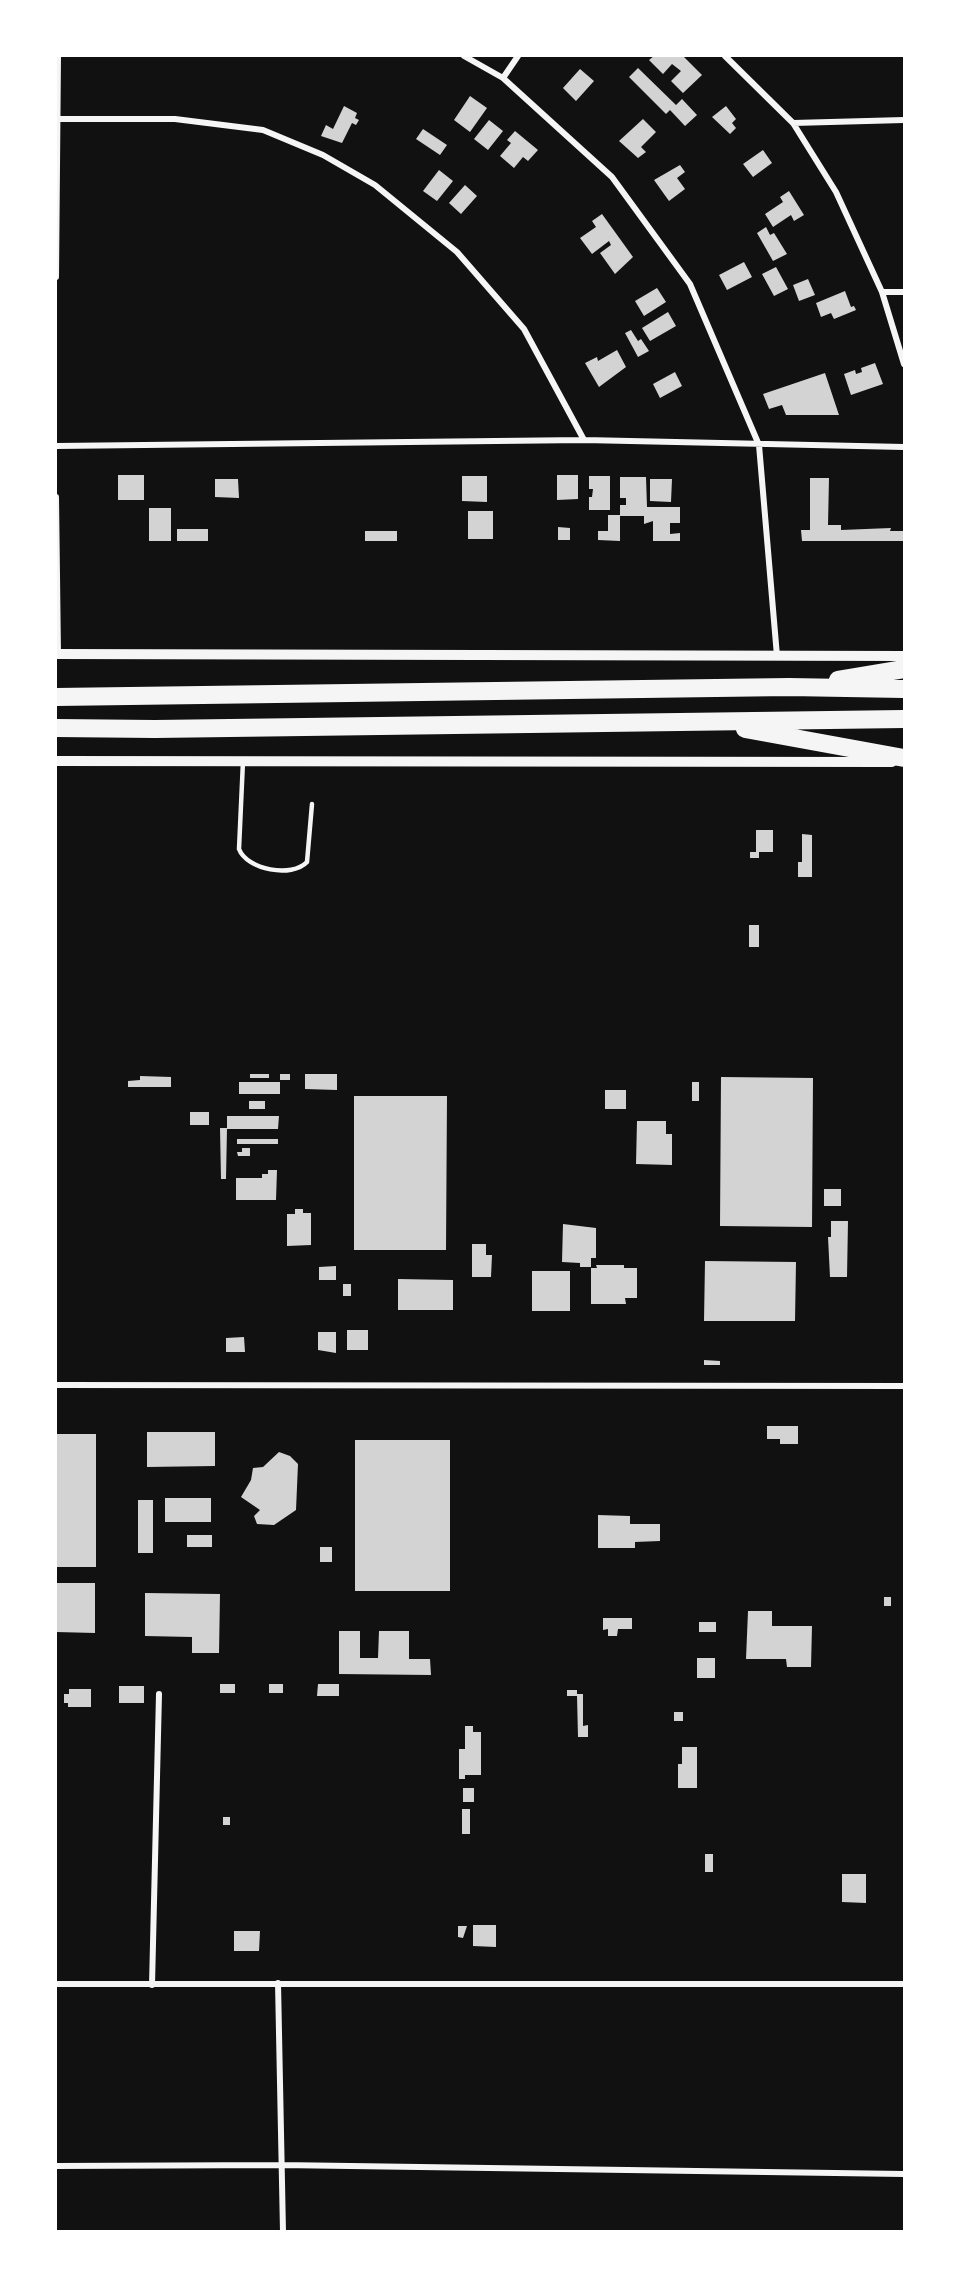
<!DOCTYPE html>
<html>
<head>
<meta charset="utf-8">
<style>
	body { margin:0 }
	#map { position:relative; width:960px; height:2287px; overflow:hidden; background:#111; font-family:"DM Sans",sans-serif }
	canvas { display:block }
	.frame { position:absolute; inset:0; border:57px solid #fff; pointer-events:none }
</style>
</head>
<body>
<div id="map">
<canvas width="960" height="2287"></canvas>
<div class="frame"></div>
</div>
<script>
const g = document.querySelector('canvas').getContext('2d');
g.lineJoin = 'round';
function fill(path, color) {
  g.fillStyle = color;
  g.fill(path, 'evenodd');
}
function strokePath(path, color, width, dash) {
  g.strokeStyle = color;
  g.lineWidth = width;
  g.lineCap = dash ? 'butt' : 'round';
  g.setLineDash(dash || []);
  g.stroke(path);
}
const building = new Path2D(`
	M654,56H683L702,75L683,93L671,81L681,71L672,64L663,74L649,60Z
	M638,68L676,105L682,99L697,115L685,126L670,110L666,114L629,77Z
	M580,69L594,81L576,101L563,88Z
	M470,96L487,108L470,132L454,120Z
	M344,106L357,113L355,118L359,120L356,125L352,123L342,143L321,136L326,125L333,129Z
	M726,106L736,119L732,123L736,128L730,134L712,117Z
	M643,119L656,132L641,147L646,152L638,158L619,141Z
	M489,120L503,131L488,150L474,139Z
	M423,129L447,145L440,155L416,139Z
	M515,131L538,150L528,161L523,157L514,168L500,156L511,143L507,140Z
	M763,150L772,163L753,177L743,164Z
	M680,165L685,172L677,178L685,189L669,201L654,180Z
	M439,170L453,181L437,201L423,191Z
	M465,185L477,196L461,214L449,203Z
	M789,191L804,215L794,221L791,215L773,227L765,214L783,202L780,197Z
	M602,214L633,257L615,274L600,253L611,245L609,241L592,254L580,238L596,227L592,221Z
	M766,227L770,235L774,233L787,254L773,261L757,233Z
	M744,262L752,277L727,290L719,275Z
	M776,267L788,289L774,296L762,274Z
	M808,279L815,295L799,301L793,285Z
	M657,288L666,302L644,316L635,301Z
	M845,291L851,307L854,306L856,310L834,319L831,313L821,317L816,303Z
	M668,312L676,326L650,341L642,328Z
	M631,330L638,341L641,339L649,351L638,357L625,333Z
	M617,350L626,367L599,387L585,363L597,357L598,361Z
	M875,363L883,384L851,395L844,374L855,370L856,374L862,372L861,368Z
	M675,372L682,386L660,398L653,384Z
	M825,373L839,415H786L782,405L769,409L763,394Z
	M118,475H144V500H118Z
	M557,475H578V499L557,500Z
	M462,476H487V502L462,501Z
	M589,476H610V510H589V497H592L593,489H589Z
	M620,477H646L647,507H680V523H670V534L680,533V541H653V521L644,524V516H620V505H626V498H620Z
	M810,478H829L828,525H841V530L891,528L890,531H904V541H802L801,530H810Z
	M215,479H238L239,498L215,497Z
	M650,479H672L671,502L650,501Z
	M149,508H171V541H149Z
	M468,511H493V539H468Z
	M608,515H620V541L598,540V531H608Z
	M558,527L570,528V540H558Z
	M177,529H208V541H177Z
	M365,531H397V541H365Z
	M756,830H773V852H759V858H750V852H756Z
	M802,834L812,835V877H798V862H802Z
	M749,925H759V947H749Z
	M250,1074H269V1078H250Z
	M280,1074H290V1080H280Z
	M305,1074H337V1090L305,1089Z
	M140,1076L171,1077V1087H128V1081L140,1080Z
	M721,1077L813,1078L812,1227L720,1226Z
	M239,1082H280V1094H239Z
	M692,1082H699V1101H692Z
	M605,1090H626V1109H605Z
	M354,1096H447L446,1250H354Z
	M249,1101H265V1109H249Z
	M190,1112H209V1125H190Z
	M227,1116H279L278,1129H227Z
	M637,1121H666V1134H672V1165L636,1164Z
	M220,1128H227L226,1179H221Z
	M237,1139H278V1144H237Z
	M242,1148H250V1156H238L237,1152H242Z
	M268,1170H277L276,1200H236V1178H262V1174H268Z
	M824,1189H841V1206H824Z
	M295,1209H303V1213H311V1245L287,1246V1214H295Z
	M831,1221H848L847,1277H830L828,1237H831Z
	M563,1224L596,1228V1258H591V1267H580V1263L562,1262Z
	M472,1244H486V1255H492L491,1277H472Z
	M705,1261L796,1262L795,1321H704Z
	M596,1265H624V1268H637V1298H625L626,1304H591V1268H597Z
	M336,1266V1280H319V1267Z
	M532,1271H570V1311H532Z
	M398,1279L453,1280V1310H398Z
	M343,1284H351V1296H343Z
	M347,1330H368V1350H347Z
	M318,1332H336V1353L318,1350Z
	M244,1337L245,1352H226V1338Z
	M704,1360L720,1361V1365H704Z
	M767,1426H798V1444H780V1439H767Z
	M147,1432H215V1466L147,1467Z
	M56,1434H96V1567H56Z
	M355,1440H450V1591H355Z
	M279,1452L290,1456L298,1464L296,1510L274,1525L257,1524L254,1516L260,1510L241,1497L251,1480L253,1468L263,1467Z
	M165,1498H211V1522H165Z
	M138,1500H153V1553H138Z
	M598,1515L630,1516V1524H660V1541L635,1542V1548H598Z
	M187,1535H212V1547H187Z
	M320,1547H332V1562H320Z
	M56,1583H95V1633L56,1632Z
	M145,1593L220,1594L219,1653H192V1637L145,1636Z
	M884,1597H891V1606H884Z
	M748,1611H772V1626H812L811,1667H787L786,1659H746Z
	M603,1618H632V1629H618L617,1636H608V1629L603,1630Z
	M699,1622H716V1632H699Z
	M339,1631H360V1658H378L379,1631H409V1659H430L431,1675L339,1674Z
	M697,1658H715V1678H697Z
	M220,1684H235V1693H220Z
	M269,1684H283V1693H269Z
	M318,1684H339V1696H317Z
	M119,1686H144V1703H119Z
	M69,1689H91V1707H68V1703H64V1694H69Z
	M567,1690H577V1694H583V1726L588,1725V1737H578L577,1696H567Z
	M674,1712H683V1721H674Z
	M465,1726H473V1732H481V1775H465V1779H459V1749H465Z
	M682,1747H697V1788H678V1764H682Z
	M463,1788H474V1802H463Z
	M462,1809H470V1834H462Z
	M223,1817H230V1825H223Z
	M705,1854H713V1872H705Z
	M842,1874H866V1903L842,1902Z
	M473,1925H496V1947L473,1946Z
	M458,1926H467L463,1938L458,1937Z
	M234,1931H260L259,1951H234Z`);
const service = new Path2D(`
	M243,761L239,849C247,870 292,878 307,862L312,804`);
const minor = new Path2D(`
	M464,56L503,78L612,177L690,284L759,445L777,656
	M725,56L793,123L836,192L882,292L904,364
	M503,78L518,56
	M56,119H175L263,130L323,155L375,185L457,252L524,329L584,440
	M793,123L904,120
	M56,277L58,56
	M882,292H904
	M56,446L584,440L904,447
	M56,497L58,654
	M56,1385L904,1386
	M278,1983L283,2232
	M56,1984H904
	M152,1985L159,1694
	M56,2166L281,2165L904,2174`);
const tertiary = new Path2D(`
	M56,654L904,656
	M56,761L892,762`);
const motorway = new Path2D(`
	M838,680L904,669
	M56,697L789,687L904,689
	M56,728L155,729L904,719
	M745,729L904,758`);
fill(building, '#d3d3d3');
strokePath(service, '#f5f5f5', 4.5);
strokePath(minor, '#f5f5f5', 6);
strokePath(tertiary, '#f5f5f5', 10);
strokePath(motorway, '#f5f5f5', 18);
</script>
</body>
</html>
